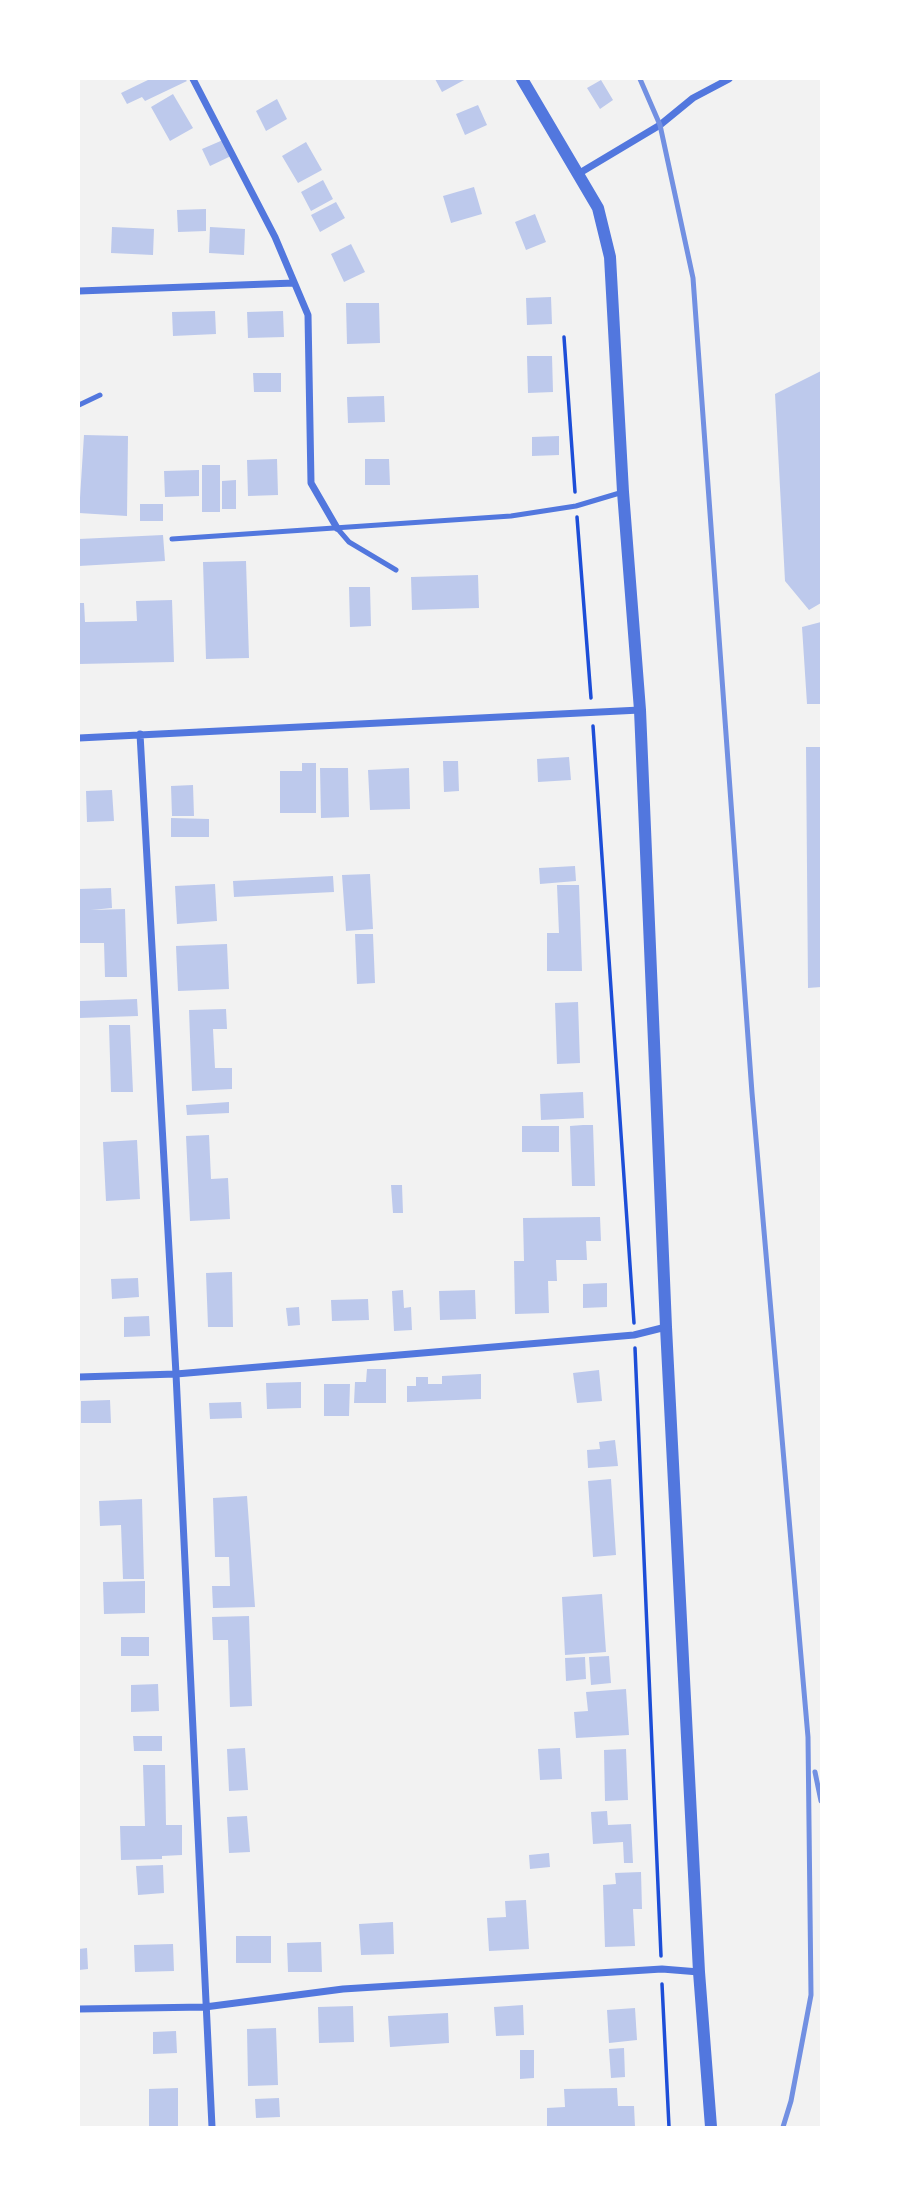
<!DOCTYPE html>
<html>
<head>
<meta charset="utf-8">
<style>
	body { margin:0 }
	#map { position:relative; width:900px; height:2206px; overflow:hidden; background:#f2f2f2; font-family:"IBM Plex Sans",sans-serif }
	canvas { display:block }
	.frame { position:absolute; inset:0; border:80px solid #fff; pointer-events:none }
</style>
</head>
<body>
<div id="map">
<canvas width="900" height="2206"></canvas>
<div class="frame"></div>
</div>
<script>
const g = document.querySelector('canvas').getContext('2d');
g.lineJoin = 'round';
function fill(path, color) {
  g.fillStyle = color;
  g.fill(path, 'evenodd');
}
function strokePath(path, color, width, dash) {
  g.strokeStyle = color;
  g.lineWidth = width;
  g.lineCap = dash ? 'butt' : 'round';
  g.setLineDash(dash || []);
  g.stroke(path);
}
const building = new Path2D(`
	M150,79H185L187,81L145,101L142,97L127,104L121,93Z
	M435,79H466L442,92Z
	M601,80L613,100L600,109L587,88Z
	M173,94L193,128L170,141L151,107Z
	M277,99L287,119L266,131L256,111Z
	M478,105L487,125L465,135L456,114Z
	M223,140L231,156L210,166L202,149Z
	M306,142L322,170L298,183L282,156Z
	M323,180L333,199L311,211L301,192Z
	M474,187L482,214L451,223L443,196Z
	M336,202L345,218L320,232L311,215Z
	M206,209V231L178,232L177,210Z
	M535,214L546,242L526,250L515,222Z
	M112,227L154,229L153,255L111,253Z
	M210,227L245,229L244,255L209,253Z
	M351,244L365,272L344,282L331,254Z
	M551,297L552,324L527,325L526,298Z
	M346,303H379L380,343L347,344Z
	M215,311L216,334L173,336L172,312Z
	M283,311L284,337L248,338L247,312Z
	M527,356H552L553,392L528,393Z
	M821,371V603L809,610L785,581L775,394Z
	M253,373H281V392H254Z
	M384,396L385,422L348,423L347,397Z
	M84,435L128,436L127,516L79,513Z
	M559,436V455L532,456V437Z
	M277,459L278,495L248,496L247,460Z
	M365,459H389L390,485H365Z
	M202,465H220V512H202Z
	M199,470V496L165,497L164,471Z
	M236,480V509H222V481Z
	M140,504H163V521H140Z
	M163,535L165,561L79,566V539Z
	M246,561L249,658L206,659L203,562Z
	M478,575L479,608L412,610L411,577Z
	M349,587H370L371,626L350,627Z
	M172,600L174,662L79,664V603H84L85,622L137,621L136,601Z
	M821,622V704H807L802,627Z
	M806,747H821V987L808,988Z
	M569,757L571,780L538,782L537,759Z
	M443,761H458L459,791L444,792Z
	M302,763H316V813H280V771H302Z
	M320,768H348L349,817L321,818Z
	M409,768L410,809L370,810L368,770Z
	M193,785L194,816H172L171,786Z
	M112,790L114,821L87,822L86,791Z
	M171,818L209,819V837H171Z
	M575,866L576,881L540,884L539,868Z
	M370,874L373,929L346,931L342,875Z
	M333,876L334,892L234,897L233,881Z
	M215,884L217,921L177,924L175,886Z
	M557,885H579L582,971H547V933H559Z
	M111,888L112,908L91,910L125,909L127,977H105L104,943H80L79,889Z
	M355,934H373L375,983L357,984Z
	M227,944L229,989L178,991L176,946Z
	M137,999L138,1016L79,1018V1001Z
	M578,1002L580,1063L557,1064L555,1003Z
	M226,1009L227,1029H213L215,1068H232V1089L192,1091L189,1010Z
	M109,1025H130L133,1092H111Z
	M583,1092L584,1118L541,1120L540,1094Z
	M229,1102V1113L187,1115L186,1105Z
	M583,1125H593L595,1186H572L570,1126Z
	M522,1126H559V1152H522Z
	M209,1135L211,1179L228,1178L230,1219L190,1221L186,1136Z
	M137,1140L140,1199L106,1201L103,1142Z
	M391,1185H402L403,1213H393Z
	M600,1217L601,1241H586L587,1260H556L557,1281H548L549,1313L515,1314L514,1261H524L523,1218Z
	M232,1272L233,1327H208L206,1273Z
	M138,1278L139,1297L112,1299L111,1279Z
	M607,1283V1307L583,1308V1284Z
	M403,1290L404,1308L411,1307L412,1330L394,1331L392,1291Z
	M475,1290L476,1319L440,1320L439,1291Z
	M368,1299L369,1320L332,1321L331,1300Z
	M299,1307L300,1325L288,1326L286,1308Z
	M149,1316L150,1336L124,1337V1317Z
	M367,1369H386V1403H354L355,1382H366Z
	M599,1370L602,1401L577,1403L573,1373Z
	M481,1374V1399L407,1402V1386H416V1377H428V1384H442V1376Z
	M301,1382V1408L267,1409L266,1383Z
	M324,1384H350L349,1416H324Z
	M110,1400L111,1423H81V1401Z
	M241,1402L242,1418L210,1419L209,1403Z
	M615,1440L618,1466L588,1468L587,1450L600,1449L599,1442Z
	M611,1479L616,1555L593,1557L588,1481Z
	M247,1496L255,1607L213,1608L212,1586H230L229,1557H215L213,1498Z
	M142,1499L144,1579H123L121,1525L100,1526L99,1501Z
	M145,1581V1613L104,1614L103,1582Z
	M602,1594L606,1652L565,1655L562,1597Z
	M249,1616L252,1706L230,1707L228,1640H213L212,1617Z
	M121,1637H149V1656H121Z
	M609,1656L611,1683L591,1685L589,1657Z
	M585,1657L586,1679L566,1681L565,1658Z
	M158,1684L159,1711L131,1712V1685Z
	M626,1689L629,1735L576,1738L574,1712L588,1711L586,1692Z
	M133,1736H162V1751H134Z
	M245,1748L248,1790L229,1791L227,1749Z
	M560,1748L562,1779L540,1780L538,1749Z
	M626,1749L628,1800L605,1801L604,1750Z
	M143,1765H165L166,1825H182V1855L162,1856V1859L121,1860L120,1826H145Z
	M607,1811L608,1825L631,1824L633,1863H624L623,1842L593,1844L591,1812Z
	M247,1816L250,1852L229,1853L227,1817Z
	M549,1853L550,1867L530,1869L529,1855Z
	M163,1865L164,1893L138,1895L136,1866Z
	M641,1872L642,1909H633L635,1946L605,1947L603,1885L616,1884L615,1873Z
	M526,1900L529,1949L489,1951L487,1918L506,1917L505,1901Z
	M393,1922L394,1954L361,1955L359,1924Z
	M236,1936H271V1963H236Z
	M321,1942L322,1972H288L287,1943Z
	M173,1944L174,1971L135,1972L134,1945Z
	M87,1948L88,1969L79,1970V1949Z
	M523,2005L524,2035L496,2036L494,2007Z
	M353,2006L354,2042L319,2043L318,2007Z
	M635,2008L637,2040L609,2043L607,2010Z
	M448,2013L449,2043L390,2047L388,2016Z
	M276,2028L278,2085L248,2086L247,2029Z
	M176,2031L177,2053L153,2054V2032Z
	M624,2048L625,2077L611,2078L609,2049Z
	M520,2050H534V2078L520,2079Z
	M178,2088V2127H149V2089Z
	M617,2088L618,2106H634L635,2127H547V2108L565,2107L564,2089Z
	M279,2098L280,2117L256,2118L255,2099Z`);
const path = new Path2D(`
	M564,337L575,492
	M577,517L591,698
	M593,726L634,1323
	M635,1348L661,1956
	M662,1984L669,2127`);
const service = new Path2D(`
	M79,405L100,395
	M337,528L349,542L396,570
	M172,539L511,516L576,506L623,492`);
const minor = new Path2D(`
	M193,79L275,237L308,315L311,483L337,528
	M578,174L660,125L693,98L729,79
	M79,291L294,283
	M140,734L176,1374L212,2127
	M79,738L640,710
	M79,1377L176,1374L634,1335L666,1327
	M79,2009L205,2007L343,1989L662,1969L699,1972`);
const tertiary = new Path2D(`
	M522,79L598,208L610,257L623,492L640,710L666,1327L699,1972L711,2127`);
const rail = new Path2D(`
	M640,79L660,125L693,278L752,1093L808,1737L811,1995L791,2101L783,2127
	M815,1772L821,1801`);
fill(building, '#bdc9ec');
strokePath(path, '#1d4ed8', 3.5);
strokePath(service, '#5277de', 5);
strokePath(minor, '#5277de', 7);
strokePath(tertiary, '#5277de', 12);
strokePath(rail, '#7290e2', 5);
</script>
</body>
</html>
